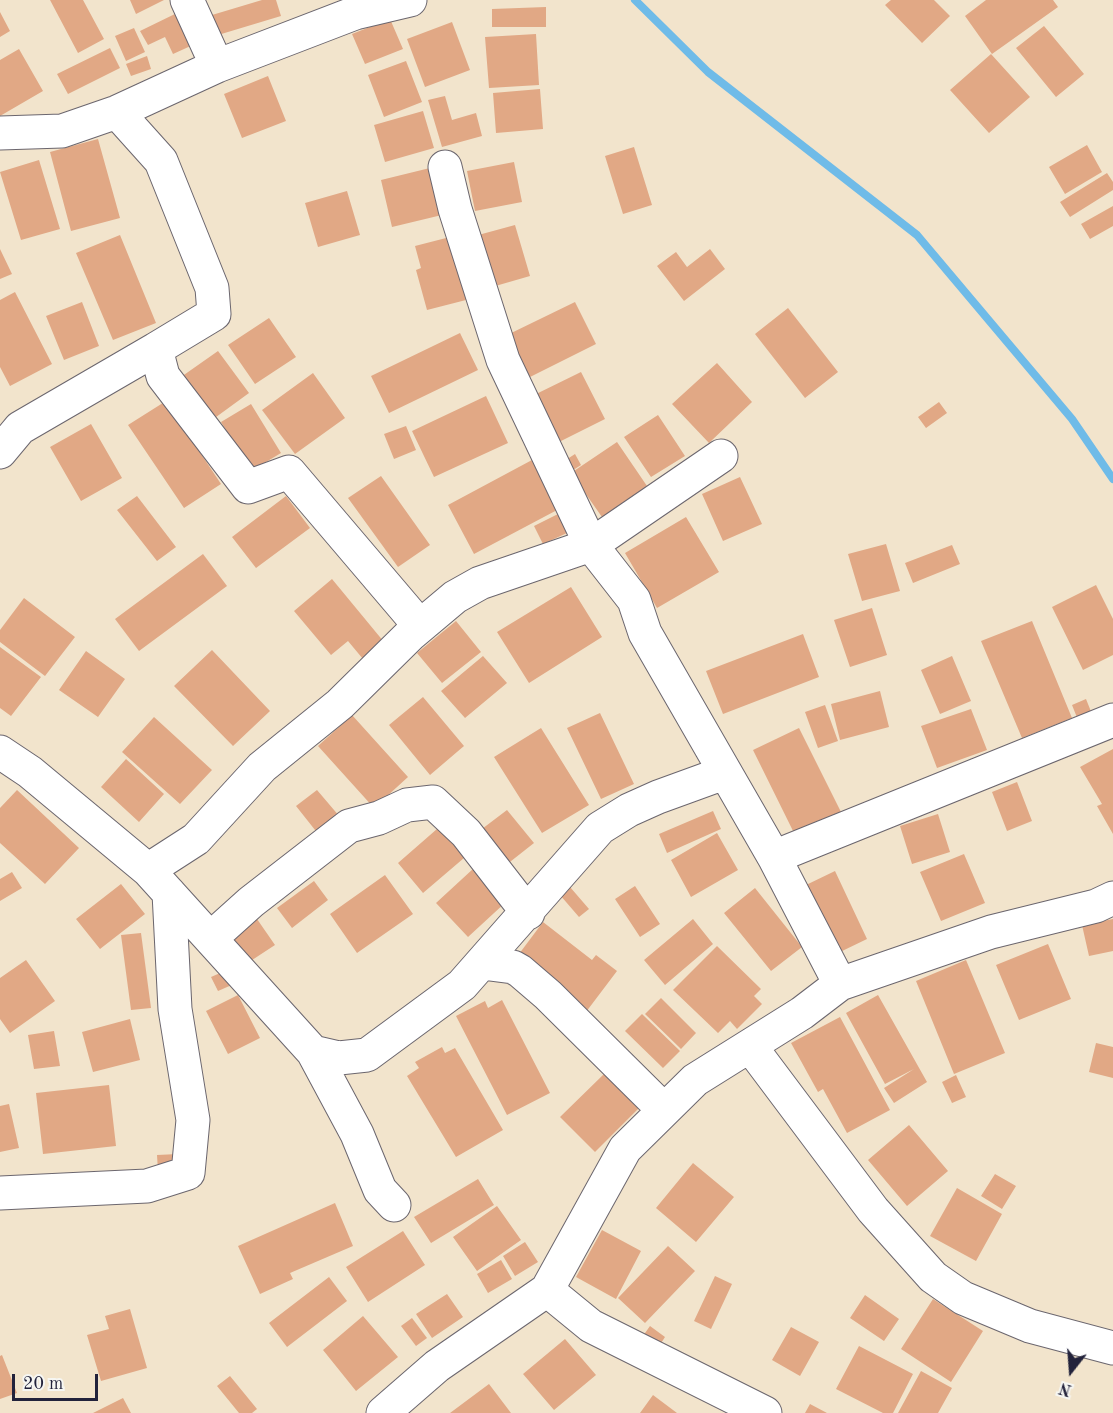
<!DOCTYPE html>
<html>
<head>
<meta charset="utf-8">
<style>
	body { margin:0 }
	#map { position:relative; width:1113px; height:1413px; overflow:hidden; background:#f2e4cc; font-family:"Old Standard TT",serif }
	canvas { display:block }
	.north { position:absolute; left:1041px; top:1341px; width:60px; height:60px; -webkit-text-stroke:4px #f6f6f2; paint-order:stroke; rotate:197deg; font-size:16px; font-weight:700; line-height:24px; text-align:center; color:#22223b }
	.north::after { content:''; display:block; margin:auto; width:21px; height:27px; background:#22223b; clip-path:polygon(50% 0,100% 100%,50% 72%,0 100%) }
	.scale { position:absolute; left:12px; top:1374px; width:86px; height:27px; box-sizing:border-box; border:3px solid #22223b; border-top:0; padding-left:8px; font-size:18px; line-height:21px; white-space:nowrap; color:#22223b; -webkit-text-stroke:4px #f6f6f2; paint-order:stroke }
</style>
</head>
<body>
<div id="map">
<canvas width="1113" height="1413"></canvas>
<div class="north">N</div>
<div class="scale">20 m</div>
</div>
<script>
const g = document.querySelector('canvas').getContext('2d');
g.lineJoin = 'round';
function strokePath(path, color, width, dash) {
  g.strokeStyle = color;
  g.lineWidth = width;
  g.lineCap = dash ? 'butt' : 'round';
  g.setLineDash(dash || []);
  g.stroke(path);
}
function fill(path, color) {
  g.fillStyle = color;
  g.fill(path, 'evenodd');
}
const stream = new Path2D(`
	M635,0L708,72L917,235L1072,419L1113,479`);
const building = new Path2D(`
	M50,0H83L104,39L78,53Z
	M130,0H164L136,14Z
	M262,0H276L281,16L218,35L212,15Z
	M891,0H934L950,16L922,43L885,5Z
	M986,0H1053L1058,7L992,54L965,16Z
	M546,7V27H492V9Z
	M0,12L10,31L0,37Z
	M179,12L195,44L173,54L165,37L148,45L140,31Z
	M390,19L403,49L365,64L352,34Z
	M452,22L470,70L425,87L407,39Z
	M1044,26L1084,74L1056,97L1016,48Z
	M134,28L145,52L126,61L115,36Z
	M536,34L539,85L489,88L485,37Z
	M110,48L120,68L68,94L57,74Z
	M19,49L43,91L0,116V60Z
	M991,54L1030,97L989,133L950,90Z
	M147,56L151,69L131,76L126,64Z
	M406,61L422,102L384,117L368,75Z
	M268,76L286,121L242,138L224,94Z
	M540,89L543,129L496,133L493,93Z
	M445,96L452,120L476,113L482,136L442,147L428,100Z
	M423,111L434,148L385,162L374,125Z
	M98,139L120,218L71,231L50,152Z
	M1087,145L1102,172L1065,194L1049,167Z
	M634,147L652,205L623,214L605,156Z
	M39,160L60,229L21,240L0,172Z
	M514,162L522,202L475,211L467,171Z
	M434,167L446,214L392,227L381,180Z
	M1107,173L1113,182V190L1070,217L1060,202Z
	M347,191L360,235L318,247L305,203Z
	M1113,206V226L1090,239L1081,224Z
	M515,225L530,276L485,289L471,237Z
	M120,235L156,323L113,340L76,253Z
	M450,237L466,300L427,310L416,270L421,268L415,246Z
	M0,249L12,274L0,279Z
	M710,249L725,269L684,301L657,266L676,252L687,267Z
	M15,292L52,364L10,386L0,367V300Z
	M82,302L99,346L64,360L46,316Z
	M575,302L596,344L524,380L503,337Z
	M788,308L838,372L805,398L755,334Z
	M269,318L296,357L255,384L228,345Z
	M460,333L478,370L389,413L371,376Z
	M218,351L249,393L212,420L181,377Z
	M717,363L752,402L709,443L672,404Z
	M581,372L605,419L555,444L530,397Z
	M313,373L345,418L295,454L262,410Z
	M486,396L508,443L434,477L412,431Z
	M166,401L221,484L184,508L128,425Z
	M939,402L947,413L926,428L918,417Z
	M251,404L281,453L251,471L221,422Z
	M658,415L685,456L651,477L624,437Z
	M91,424L122,478L81,501L50,447Z
	M406,426L416,450L394,459L384,434Z
	M617,442L647,486L602,517L571,473Z
	M575,454L581,465L564,476L558,465Z
	M532,460L559,509L474,554L448,505Z
	M381,476L430,545L398,567L348,498Z
	M740,477L762,524L723,541L702,494Z
	M137,496L176,547L157,561L117,510Z
	M286,496L310,528L256,568L232,537Z
	M558,514L567,533L543,544L534,526Z
	M686,517L719,572L657,608L625,553Z
	M886,544L900,591L862,601L848,554Z
	M952,545L960,564L913,583L905,563Z
	M203,554L227,586L139,651L115,619Z
	M332,579L384,642L363,659L348,641L331,655L294,611Z
	M1096,585L1113,619V655L1083,670L1052,607Z
	M571,587L602,637L529,683L497,632Z
	M24,598L75,637L45,676L0,642V630Z
	M872,608L887,655L850,667L834,620Z
	M456,621L481,652L442,683L417,653Z
	M1032,621L1072,718L1022,738L981,641Z
	M803,634L819,677L723,714L706,671Z
	M0,647L41,677L11,716L0,708Z
	M212,650L270,711L233,746L174,686Z
	M86,651L125,679L98,717L59,690Z
	M483,656L507,683L465,718L441,691Z
	M952,656L971,701L940,714L921,670Z
	M880,691L889,727L840,740L831,704Z
	M423,697L464,746L430,775L389,725Z
	M1086,699L1092,714L1078,720L1072,705Z
	M825,705L838,741L818,748L805,712Z
	M971,709L987,750L937,768L921,726Z
	M600,713L634,784L601,799L567,728Z
	M352,715L408,777L374,808L318,746Z
	M154,717L212,770L180,804L122,752Z
	M541,728L589,805L542,833L494,757Z
	M799,728L843,816L797,839L753,750Z
	M1113,749V834L1097,806L1102,804L1080,767Z
	M126,759L164,794L139,822L101,787Z
	M1017,782L1032,821L1007,831L992,792Z
	M17,790L79,848L45,884L0,843V808Z
	M317,790L340,817L319,835L296,806Z
	M507,810L534,843L501,869L474,835Z
	M713,811L721,829L667,853L659,834Z
	M938,814L950,852L912,864L900,826Z
	M445,822L471,852L423,893L398,863Z
	M717,833L738,870L691,897L671,860Z
	M964,854L985,903L941,921L920,872Z
	M474,868L506,902L468,937L436,903Z
	M835,871L867,939L838,953L806,885Z
	M12,872L22,888L0,901V879Z
	M385,875L413,914L357,953L330,914Z
	M314,881L328,900L292,928L277,908Z
	M121,884L145,914L100,949L76,919Z
	M635,886L660,924L640,937L615,899Z
	M570,887L589,909L579,917L560,895Z
	M755,888L802,947L771,971L724,913Z
	M257,919L275,945L246,964L229,938Z
	M693,919L713,944L665,985L644,960Z
	M1113,919V951L1089,956L1082,925Z
	M543,922L592,960L596,955L617,971L586,1012L516,958Z
	M141,933L151,1008L131,1010L121,935Z
	M1048,944L1071,999L1019,1020L996,965Z
	M717,946L761,989L754,996L762,1004L737,1029L730,1021L718,1033L673,990Z
	M26,960L55,1001L10,1033L0,1019V978Z
	M966,960L1005,1053L954,1074L916,981Z
	M227,970L234,984L218,991L211,977Z
	M238,995L260,1038L228,1054L206,1011Z
	M878,995L927,1082L894,1103L884,1088L914,1069L885,1084L846,1013Z
	M661,998L696,1033L681,1049L645,1014Z
	M502,1000L550,1093L507,1115L456,1016L485,1001L488,1008Z
	M642,1014L680,1051L663,1068L625,1031Z
	M840,1017L890,1110L847,1133L823,1089L818,1092L791,1043Z
	M130,1019L140,1060L93,1072L82,1032Z
	M54,1031L60,1066L34,1069L28,1035Z
	M1096,1043L1113,1047V1078L1089,1072Z
	M442,1047L445,1053L455,1048L503,1130L456,1157L407,1076L419,1068L415,1062Z
	M604,1074L639,1108L595,1152L560,1117Z
	M956,1075L966,1097L952,1103L942,1082Z
	M109,1085L116,1146L43,1154L36,1093Z
	M9,1104L19,1148L0,1152V1106Z
	M909,1125L948,1171L907,1206L868,1160Z
	M178,1154L179,1171H158L157,1155Z
	M693,1163L734,1197L696,1242L656,1208Z
	M995,1174L1016,1186L1002,1209L981,1196Z
	M478,1179L494,1205L431,1243L414,1217Z
	M957,1188L1002,1214L976,1261L930,1236Z
	M335,1203L353,1246L290,1273L293,1279L260,1294L238,1246Z
	M497,1206L521,1240L477,1271L453,1237Z
	M602,1230L641,1251L616,1299L576,1277Z
	M403,1231L425,1265L368,1302L346,1267Z
	M525,1242L538,1262L515,1276L503,1256Z
	M668,1246L695,1271L645,1323L618,1298Z
	M501,1260L512,1279L488,1293L477,1274Z
	M715,1276L732,1284L711,1329L694,1321Z
	M329,1277L347,1301L287,1347L269,1323Z
	M447,1294L463,1317L432,1338L416,1314Z
	M865,1295L899,1319L884,1341L850,1318Z
	M933,1299L983,1331L951,1382L901,1349Z
	M130,1309L147,1368L101,1381L87,1335L109,1329L105,1316Z
	M363,1316L398,1357L356,1391L323,1350Z
	M412,1318L427,1338L416,1346L401,1326Z
	M650,1326L665,1337L654,1354L638,1343Z
	M791,1327L819,1342L800,1376L772,1360Z
	M565,1339L596,1375L554,1410L523,1374Z
	M859,1346L913,1374L893,1413H883L836,1389Z
	M2,1355L17,1393L0,1399V1356Z
	M921,1371L952,1388L938,1413H898Z
	M230,1376L257,1409L252,1413H239L217,1386Z
	M489,1384L511,1413H450Z
	M653,1395L677,1413H640Z
	M123,1398L131,1413H93Z
	M810,1404L827,1413H805Z`);
const minor = new Path2D(`
	M187,0L217,66
	M117,112L161,161L212,288L214,314L156,349L163,376L248,487L289,472L420,626
	M0,133L62,131L117,112L217,66L355,13L410,0
	M445,167L455,209L503,360L591,545L634,600L645,633L774,857L840,984
	M0,452L20,428L156,349
	M0,752L30,772L148,870L313,1052L357,1134L380,1190L394,1205
	M774,857L1113,720
	M148,870L196,839L262,767L340,704L411,634L455,597L480,583L591,545L721,456
	M211,938L251,902L349,826L379,818L407,805L433,802L466,833L528,913
	M482,963L513,967L520,971L548,995L663,1109
	M750,1046L873,1210L933,1277L963,1298L1030,1326L1113,1348
	M313,1052L339,1058L367,1055L462,985L600,828L629,810L658,797L724,773
	M0,1193L147,1186L188,1173L193,1120L175,1009L169,893
	M547,1290L591,1326L765,1413
	M383,1413L437,1366L547,1290L625,1149L695,1080L802,1013L840,984L991,932L1096,906L1113,898`);
strokePath(stream, '#6fbbe8', 8);
fill(building, '#e1a885');
strokePath(minor, '#6b666e', 35);
strokePath(minor, '#fff', 33);
</script>
</body>
</html>
